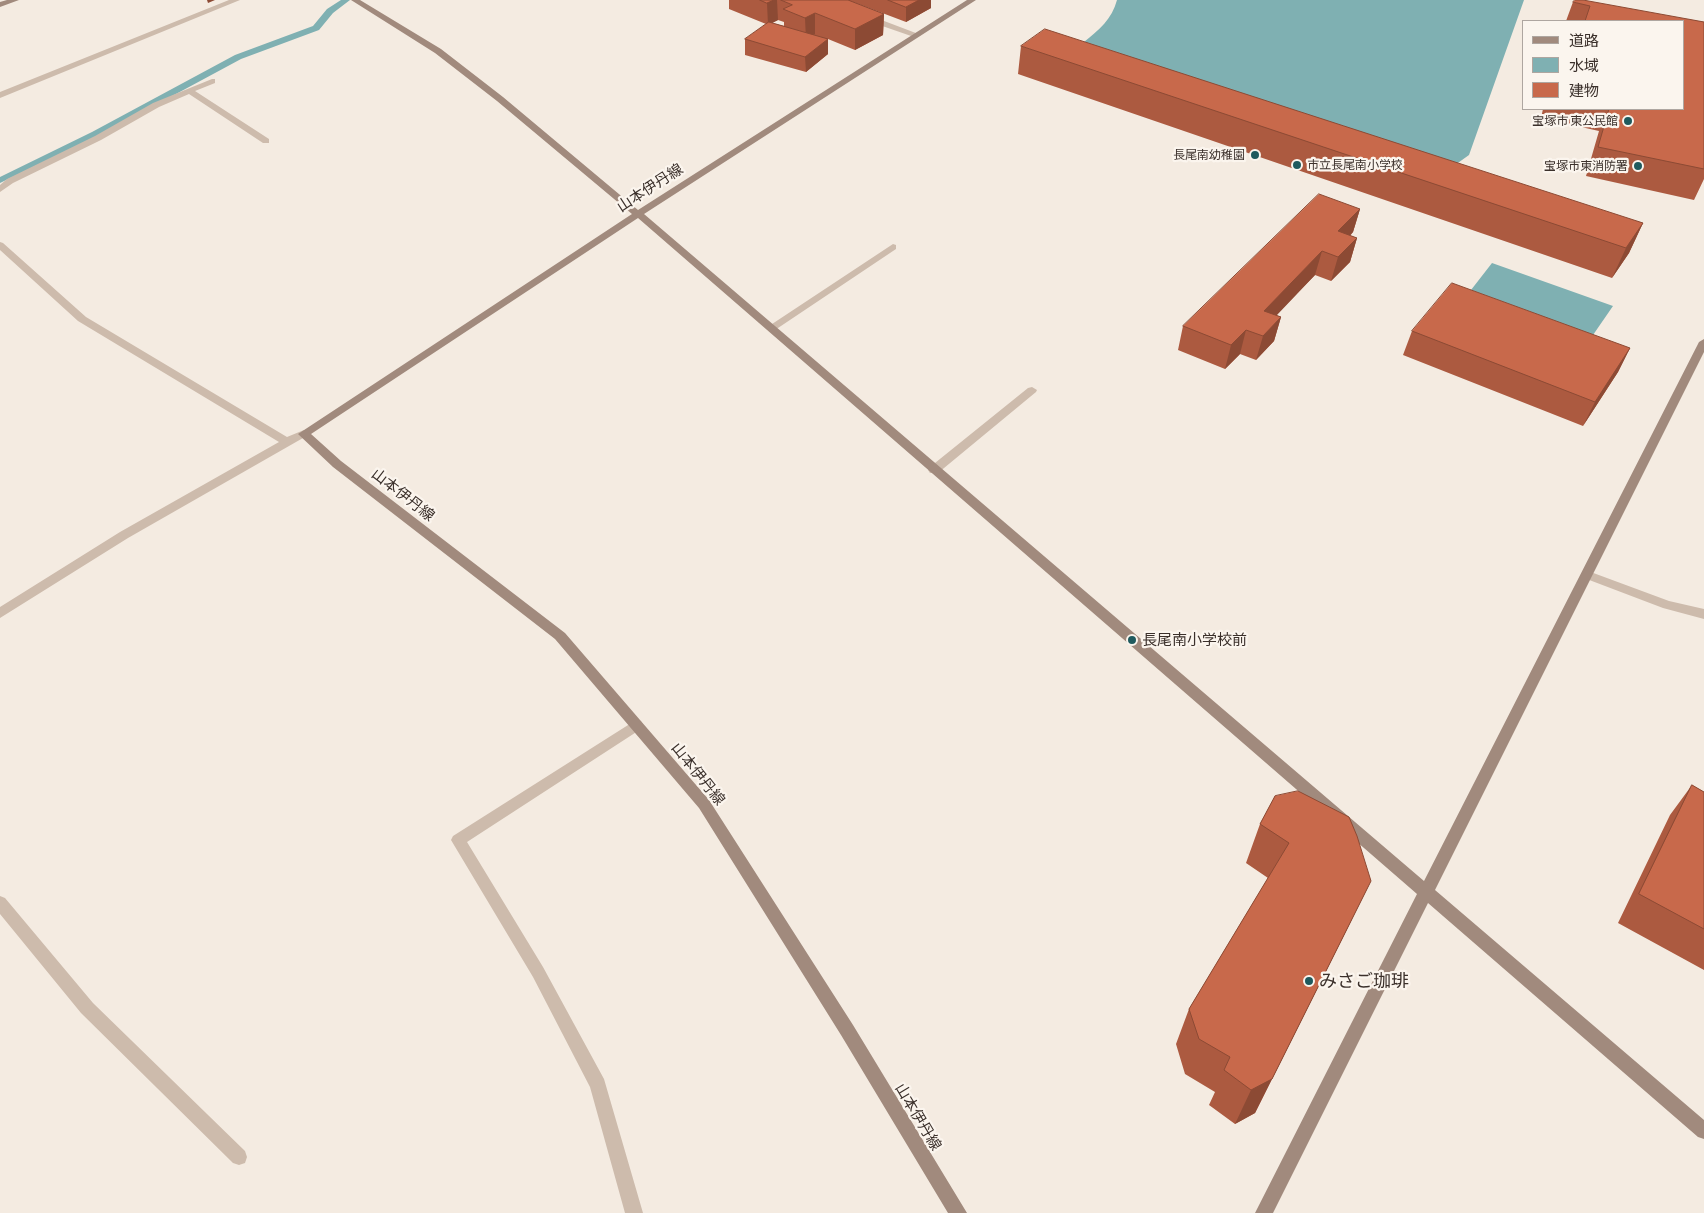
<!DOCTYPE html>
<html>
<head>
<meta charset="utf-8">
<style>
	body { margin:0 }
	#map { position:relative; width:1704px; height:1213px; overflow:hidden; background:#f4ebe1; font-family:"Asap Condensed","Noto Sans JP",sans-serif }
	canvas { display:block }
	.legend { position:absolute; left:1522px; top:20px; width:162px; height:90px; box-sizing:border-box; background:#fbf5ee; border:1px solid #aea6a0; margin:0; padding:6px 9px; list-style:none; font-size:15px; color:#3b302b }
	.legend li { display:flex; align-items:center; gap:10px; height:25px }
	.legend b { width:25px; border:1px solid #aea6a0 }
</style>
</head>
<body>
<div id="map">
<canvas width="1704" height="1213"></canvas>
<ul class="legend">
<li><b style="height:6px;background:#a18a7d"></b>道路</li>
<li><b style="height:14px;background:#7fb0b2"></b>水域</li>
<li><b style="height:14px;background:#c8694b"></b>建物</li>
</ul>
</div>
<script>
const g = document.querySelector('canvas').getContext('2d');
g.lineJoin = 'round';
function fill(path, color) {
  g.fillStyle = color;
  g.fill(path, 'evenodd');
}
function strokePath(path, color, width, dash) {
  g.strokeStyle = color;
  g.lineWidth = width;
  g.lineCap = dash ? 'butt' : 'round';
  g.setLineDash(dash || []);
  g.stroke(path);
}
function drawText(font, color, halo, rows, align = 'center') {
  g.font = font + ' "Asap Condensed","Noto Sans JP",sans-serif';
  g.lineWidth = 4.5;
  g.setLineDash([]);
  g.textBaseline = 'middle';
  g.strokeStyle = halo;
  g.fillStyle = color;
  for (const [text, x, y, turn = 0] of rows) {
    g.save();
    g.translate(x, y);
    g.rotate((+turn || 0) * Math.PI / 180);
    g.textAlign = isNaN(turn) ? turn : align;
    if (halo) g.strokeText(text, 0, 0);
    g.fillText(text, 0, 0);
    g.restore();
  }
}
const water = new Path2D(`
	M1117,0H1524L1469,155L1455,165L1084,42C1099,30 1112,19 1117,0Z
	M1492,263L1613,306L1593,335L1471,290Z`);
const stream = new Path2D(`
	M341,0H350L333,13L319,30L241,59L98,136L0,183V177L92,132L235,55L313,26L327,9Z`);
const lane = new Path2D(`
	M212,79H215V83L195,91L269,139V143H263L189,94L159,107L101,140L13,183L0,192V185L7,179L95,136L153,103Z`);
const street = new Path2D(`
	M229,0H240L0,98V92Z
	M865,16H871L921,35L914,37L865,20Z
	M0,242L3,243L86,317L287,437L304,430L310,434L128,538L0,618V607L120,532L279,442L78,321L0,250Z
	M893,244L896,245V249L775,330L771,331L766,328Z
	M1032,387L1037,390L1036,392L938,473H930L928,470L930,467L1028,388Z
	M1588,571L1669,601L1704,609V619L1663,608L1584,578L1582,575Z
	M636,720L641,721L643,725L641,729L467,842L543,967L604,1079L643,1213H625L590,1087L533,977L451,840L453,836Z
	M0,896L5,898L93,1003L245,1151L247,1157L245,1163L239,1165L233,1163L81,1013L0,914Z`);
const secondary = new Path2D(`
	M7,0H19L0,7V2Z
	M351,0H360L441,49L503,97L638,210L967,0H976L644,214L1424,881L1699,342L1704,339V352L1435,890L1704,1120V1139L1698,1137L1428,903L1273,1213H1255L1417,894L638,218L311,434L341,461L565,633L709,800L853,1025L967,1213H948L841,1035L699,808L555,639L333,467L298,434L632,214L497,101L435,53Z`);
const wall = new Path2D(`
	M729,0H848L884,14L883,35L855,50L828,39V54L806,72L745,55V39L766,24L729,9ZM778,20L784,22V26L772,23Z
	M848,0H931V8L906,22Z
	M1573,2L1704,22V179L1694,200L1586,176L1599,131L1541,118L1543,109H1683V21H1566Z
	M1021,46L1643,223L1629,253L1612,278L1018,74Z
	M1360,209L1353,232L1350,236L1357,238L1350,262L1331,281L1315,275L1276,315L1281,317L1274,341L1256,360L1240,354L1225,369L1178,350L1183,326Z
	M1412,331L1630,348L1618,372L1583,426L1403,355Z
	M1692,785L1704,792V970L1618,923L1670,815Z
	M1275,796L1352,919L1255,1113L1235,1124L1209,1105L1215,1092L1185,1074L1176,1044L1189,1009L1268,878L1246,863L1260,824Z`);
const shadedWall = new Path2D(`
	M207,0H215L208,3Z
	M774,0H777L778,20L768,25L767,3Z
	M919,0H931V8L906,22V7Z
	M815,13V34L806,40L805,18Z
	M884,14L883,35L855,50V29Z
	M828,39V54L806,72L805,57Z
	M1360,209L1353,232L1331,255L1338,231Z
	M1643,223L1629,253L1612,278L1626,248Z
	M1357,238L1350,262L1331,281L1338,257Z
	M1322,251L1315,275L1258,335L1264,311Z
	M1281,317L1274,341L1256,360L1263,336Z
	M1246,330L1240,354L1225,369L1231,345Z
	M1630,348L1618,372L1583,426L1595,402Z
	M1371,881L1255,1113L1235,1124L1251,1090Z`);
const building = new Path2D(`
	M760,0H774L767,3Z
	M781,0H848L884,14L855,29L815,13L805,18L783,9L792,5Z
	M888,0H919L906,7Z
	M1575,0H1583L1704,22V169L1598,147L1609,109H1683V21H1585L1590,6L1573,2Z
	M769,22L828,39L805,57L745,39Z
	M1045,29L1643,223L1626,248L1021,46Z
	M1319,194L1360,209L1338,231L1357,238L1338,257L1322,251L1264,311L1281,317L1263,336L1246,330L1231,345L1183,326Z
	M1452,283L1630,348L1595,402L1412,331Z
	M1692,785L1704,792V929L1639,894Z
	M1298,791L1349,817L1357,836L1371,881L1272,1079L1251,1090L1224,1070L1230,1057L1199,1039L1189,1009L1289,843L1260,824L1275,796Z`);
const markers = [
	[1628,121,5,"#1f5a5e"],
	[1255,155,5,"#1f5a5e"],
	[1297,165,5,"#1f5a5e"],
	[1638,166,5,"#1f5a5e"],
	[1132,640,5,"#1f5a5e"],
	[1309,981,5,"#1f5a5e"]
];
const farPoinames = [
	["宝塚市 東公民館",1618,121],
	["長尾南幼稚園",1245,155],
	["市立長尾南小学校",1307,165,"left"],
	["宝塚市東消防署",1628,166]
];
const streetNames = [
	["山本伊丹線",650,188,-33],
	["山本伊丹線",403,495,38],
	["山本伊丹線",698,774,51],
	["山本伊丹線",918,1117,59]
];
const poiNames = [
	["長尾南小学校前",1142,640]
];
const nearPoinames = [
	["みさご珈琲",1319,981]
];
fill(water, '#7fb0b2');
fill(stream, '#7fb0b2');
fill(lane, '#cdbbac');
fill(street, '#cdbbac');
fill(secondary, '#a18a7d');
fill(wall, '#ac5a40');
fill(shadedWall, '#8c4a34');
fill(building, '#c8694b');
strokePath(building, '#8c4a34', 1);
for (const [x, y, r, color] of markers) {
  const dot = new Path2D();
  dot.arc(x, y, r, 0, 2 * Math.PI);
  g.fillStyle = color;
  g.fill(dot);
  strokePath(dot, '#fbf5ee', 2);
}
drawText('12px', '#3b302b', '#fbf5ee', farPoinames, 'right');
drawText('15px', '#3b302b', '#fbf5ee', streetNames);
drawText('15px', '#3b302b', '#fbf5ee', poiNames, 'left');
drawText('18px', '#3b302b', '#fbf5ee', nearPoinames, 'left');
</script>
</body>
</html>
